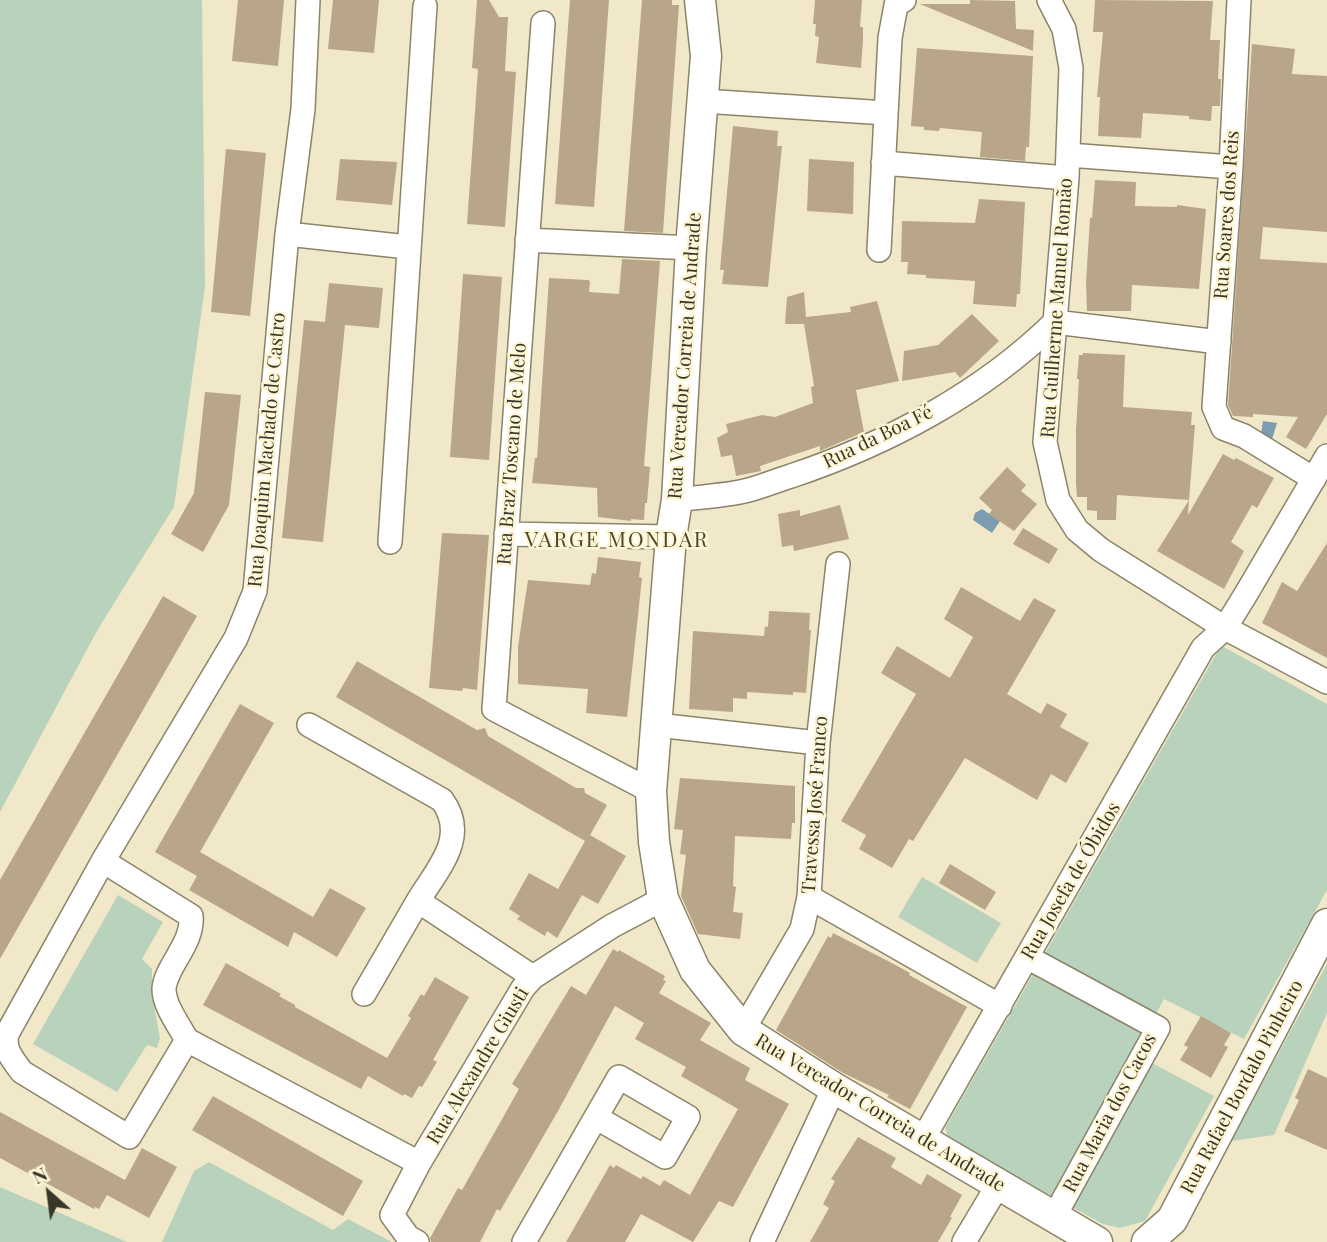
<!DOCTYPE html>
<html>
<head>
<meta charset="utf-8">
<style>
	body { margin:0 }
	#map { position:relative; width:1327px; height:1242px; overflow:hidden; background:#f1e8c9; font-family:"Playfair Display",serif }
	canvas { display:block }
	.north { position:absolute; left:14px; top:1158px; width:70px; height:70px; -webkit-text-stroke:5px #fff6d6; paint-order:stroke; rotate:332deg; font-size:19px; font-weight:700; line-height:28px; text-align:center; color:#39362a }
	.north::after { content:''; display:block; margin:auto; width:24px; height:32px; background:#39362a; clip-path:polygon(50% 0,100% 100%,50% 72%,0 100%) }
</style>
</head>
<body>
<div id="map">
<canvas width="1327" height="1242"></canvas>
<div class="north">N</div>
</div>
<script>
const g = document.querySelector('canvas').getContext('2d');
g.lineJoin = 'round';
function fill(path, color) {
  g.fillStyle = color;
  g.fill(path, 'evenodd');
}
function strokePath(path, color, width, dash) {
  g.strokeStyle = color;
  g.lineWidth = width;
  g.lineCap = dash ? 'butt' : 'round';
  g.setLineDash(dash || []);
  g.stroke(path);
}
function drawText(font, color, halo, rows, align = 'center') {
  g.font = font + ' "Playfair Display",serif';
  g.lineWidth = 5;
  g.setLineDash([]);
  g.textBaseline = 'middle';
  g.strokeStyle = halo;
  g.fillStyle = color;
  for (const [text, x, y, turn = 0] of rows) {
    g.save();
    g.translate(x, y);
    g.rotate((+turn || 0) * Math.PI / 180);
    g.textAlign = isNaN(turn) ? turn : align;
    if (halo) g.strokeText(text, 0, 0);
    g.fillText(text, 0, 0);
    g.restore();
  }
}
const green = new Path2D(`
	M0,0H202L205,287L174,507L98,629L0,812Z
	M1224,647L1327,704V890L1244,1039L1164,999L1135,1054L1214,1096L1145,1221L1120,1228L1103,1224L949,1140L945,1128L1219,649Z
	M922,877L1001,923L977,963L898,917Z
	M118,895L163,922L142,959L152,969V994L160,1038L157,1048L147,1045L117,1092L33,1044Z
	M1327,964V1013L1274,1135L1231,1141Z
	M209,1162L333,1230L348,1219L392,1242H162L194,1171Z
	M0,1187L127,1242H0Z`);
const water = new Path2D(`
	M1263,421L1277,423L1270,446L1260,441Z
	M982,509L1000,521L992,533L973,520L975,513Z`);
const building = new Path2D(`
	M238,0H284L278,66L232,61Z
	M333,0H379L374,53L328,49Z
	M477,0H489L499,17H508L505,71L516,72L505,227L467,224L478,69L472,68Z
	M570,0H609L594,207L555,204Z
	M642,0H672V5H679L663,233L624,231Z
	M815,0H862L860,27H863V40L861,68L816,63L819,37L815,36L816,24H813Z
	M970,0L1015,1L1016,29L1034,30L1033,51L920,4H970Z
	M1095,0L1213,1L1210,40H1220L1218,79H1221L1220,106H1212L1211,121L1189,119V116L1143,113L1141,138L1098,136L1100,97H1097L1103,32H1093Z
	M1252,44L1295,49L1292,74L1327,76V232L1263,227L1260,259L1327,263V414L1306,449L1286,437L1298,417L1253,414V417L1233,416L1228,405Z
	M917,48L1033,56L1029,147H1026L1025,161L980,157L982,132L940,128L939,131L924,130V127L911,126Z
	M733,126L778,131L777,146H782L768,287L722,284L724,270H720Z
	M226,149L266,153L250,316L211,312Z
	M340,159L397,162L392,205L336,200Z
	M809,159L854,162L853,214L807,211Z
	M1095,180L1136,182L1135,206L1177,207V205L1206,209L1199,289L1132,285L1131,311H1087L1086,283L1090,218H1092Z
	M979,199L1025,202L1020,294H1017L1016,307L973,304L975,281L926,278V275L907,274L908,262H901L902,221L975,223Z
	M622,259L660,261L644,466L650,467L647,503H645L644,520L631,519V521L598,517L597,488L532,483L535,458H537L549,278L588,280L590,281L589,292L619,294Z
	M463,274L502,277L489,460L450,457Z
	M329,283L383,288L379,328L345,325L323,542L282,538L304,320L325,322Z
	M804,292L806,317L851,312L850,307L877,301L899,381L856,390L864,432L820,451V446L760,466L761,471L736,476L732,455L721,457L717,438L728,432L726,424L762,415L775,417L813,403L811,387L814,386L804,324H785L787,297Z
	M972,314L999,341L960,378L955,372L902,381L904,351L938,345Z
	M1083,353L1125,355L1123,407L1192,412L1191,425H1195L1189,500L1117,495L1116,520H1097V511L1087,510V497H1077L1076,482V430L1079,379H1077L1079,355H1083Z
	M205,392L241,395L229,505L203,552L171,534L194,493Z
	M1223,454L1234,460L1236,458L1274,478L1257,508L1252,505L1231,542L1244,551L1224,589L1157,551L1189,500L1188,515Z
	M1007,467L1026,485L1021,491L1037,504L1014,531L989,514L992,510L979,498Z
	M840,505L849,539L794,551L793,545L782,547L778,514L800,510V516Z
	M1023,528L1058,549L1049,564L1013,544Z
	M442,533L489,535L477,690L463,688L462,691L429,688Z
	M1327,543V658L1262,623L1282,582L1297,591Z
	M598,557L641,562L639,577L642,578L627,717L586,713L588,689L518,684V646L528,580L590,585L592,573L596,574Z
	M961,587L1020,621L1034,598L1056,610L1007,694L1041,714L1047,703L1067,714L1060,727L1089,743L1066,783L1051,774L1037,800L965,758L913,841L909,839L892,868L859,849L866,835L841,821L916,694L881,673L897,646L950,678L973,637L944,619Z
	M163,596L197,616L0,959V880Z
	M769,611L810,613L809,630H811L806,693L793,692V695L747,692V699L733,698V712L689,709L693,631L764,636L765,626L768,627Z
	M357,661L477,730L485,728L488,736L576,788H584L585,793L607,805L590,835L626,856L598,904L582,895L557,938L547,931L545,936L517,919L520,916L509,909L529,873L558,889L585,841L336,697Z
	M240,704L274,723L200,852L313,917L330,888L366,908L337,957L294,932L288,947L189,890L197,876L155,852Z
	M680,778L795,786V823H792L791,839L735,836L733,886L736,887L733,912L743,913L740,939L698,934L681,896L686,855L680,854L683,830L674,829Z
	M950,864L996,892L985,910L939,883Z
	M833,933L888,961L910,973L909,975L967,1007L910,1109L887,1097L889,1095L843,1073L776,1030L828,936L831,938Z
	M613,949L618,952L619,950L665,976L663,980L666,981L659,993L711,1023L700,1040L750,1068L745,1080L789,1104L733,1207L719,1201L693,1242L641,1214L625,1242H566L610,1165L614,1168L616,1165L641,1179L643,1176L660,1186L664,1180L690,1195L738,1109L681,1076L686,1067L635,1039L644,1023L615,1006L558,1111L500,1211L497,1209L480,1242H431L430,1238L458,1188L462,1190L519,1089L512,1084L571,986L586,995Z
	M226,963L281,994L279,996L295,1005V1007L387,1058L411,1018L408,1016L421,994L424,996L435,977L469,997L433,1060L437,1062L422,1087L419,1086L412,1098L404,1094L403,1096L368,1076L361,1089L203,1005Z
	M1201,1016L1231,1033L1224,1045L1228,1047L1211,1078L1180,1060L1188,1047L1184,1045Z
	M1308,1069L1327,1078V1150L1284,1131L1299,1100L1295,1098Z
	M213,1096L363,1181L343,1216L192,1130Z
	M0,1112L125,1180L142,1148L177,1167L149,1218L107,1195L99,1209L95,1207L94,1209L0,1158Z
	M858,1137L896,1158L891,1167L921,1185L927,1174L962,1195L950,1217L952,1218L938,1242H810L829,1208L823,1204L835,1181L831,1179Z`);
const minor = new Path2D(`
	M308,0L303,109L287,234L255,591L236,638L103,861L7,1034C3,1049 13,1060 22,1072L129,1137L187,1040L419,1163
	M1049,0L1064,29L1071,68L1067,178L1045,442L1058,500L1077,530L1101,550L1225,628L1327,682
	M1239,0L1231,167L1214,407L1223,428L1244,436L1314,479
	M543,23L494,709L651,791
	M703,101L886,113
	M1068,155L1231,167
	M883,163L1067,178
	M287,234L408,247
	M527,240L691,248
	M879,250L890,38L896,5L904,0
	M677,500C698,497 720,496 740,492C757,489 774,481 791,476C887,444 983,393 1055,322L1219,342
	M506,534L671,537
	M390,542L425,6
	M309,725L442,800C469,837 438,868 418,901L533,977
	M657,725L818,743
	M103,861L191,916C194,943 165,967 164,989C164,1006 179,1025 187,1040
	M809,897L1000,1006
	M1027,957L1158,1028L1054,1217
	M364,994L418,901
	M743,1030L802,929L809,897L818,743L838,564
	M923,1139L1203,648L1225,628L1246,594L1327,456
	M417,1242L408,1237L392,1215L419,1163L523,988L533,977L612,926L663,899
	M524,1242L619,1077L688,1117L665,1157L597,1118
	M762,1242L834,1088
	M964,1242L998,1185`);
const tertiary = new Path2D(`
	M700,0L706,56L691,248L677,500L671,537L651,791L654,842L663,899L695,970L743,1030L834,1088L1097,1242
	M1147,1242L1172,1220L1327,924`);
const streetNames = [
	["Rua Soares dos Reis",1227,215,-86],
	["Rua Guilherme Manuel Romão",1057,308,-86],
	["Rua Vereador Correia de Andrade",685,356,-86],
	["Rua da Boa Fé",878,437,-26],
	["Rua Joaquim Machado de Castro",267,450,-85],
	["Rua Braz Toscano de Melo",512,454,-86],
	["Travessa José Franco",815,805,-86],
	["Rua Josefa de Óbidos",1071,881,-60],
	["Rua Alexandre Giusti",478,1066,-59],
	["Rua Rafael Bordalo Pinheiro",1242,1087,-62],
	["Rua Vereador Correia de Andrade",880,1113,31],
	["Rua Maria dos Cacos",1110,1113,-62]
];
const neighbourhoodNames = [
	["VARGE MONDAR",617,540]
];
fill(green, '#b9d2bb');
fill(water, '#7c9db0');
fill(building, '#b9a688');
strokePath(minor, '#8c8468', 26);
strokePath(tertiary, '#8c8468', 33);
strokePath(minor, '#fff', 23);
strokePath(tertiary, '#fff', 30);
drawText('19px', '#39362a', '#fff6d6', streetNames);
g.letterSpacing = '2px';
drawText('21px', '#4e462c', '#fff6d6', neighbourhoodNames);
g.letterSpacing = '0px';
</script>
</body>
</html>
